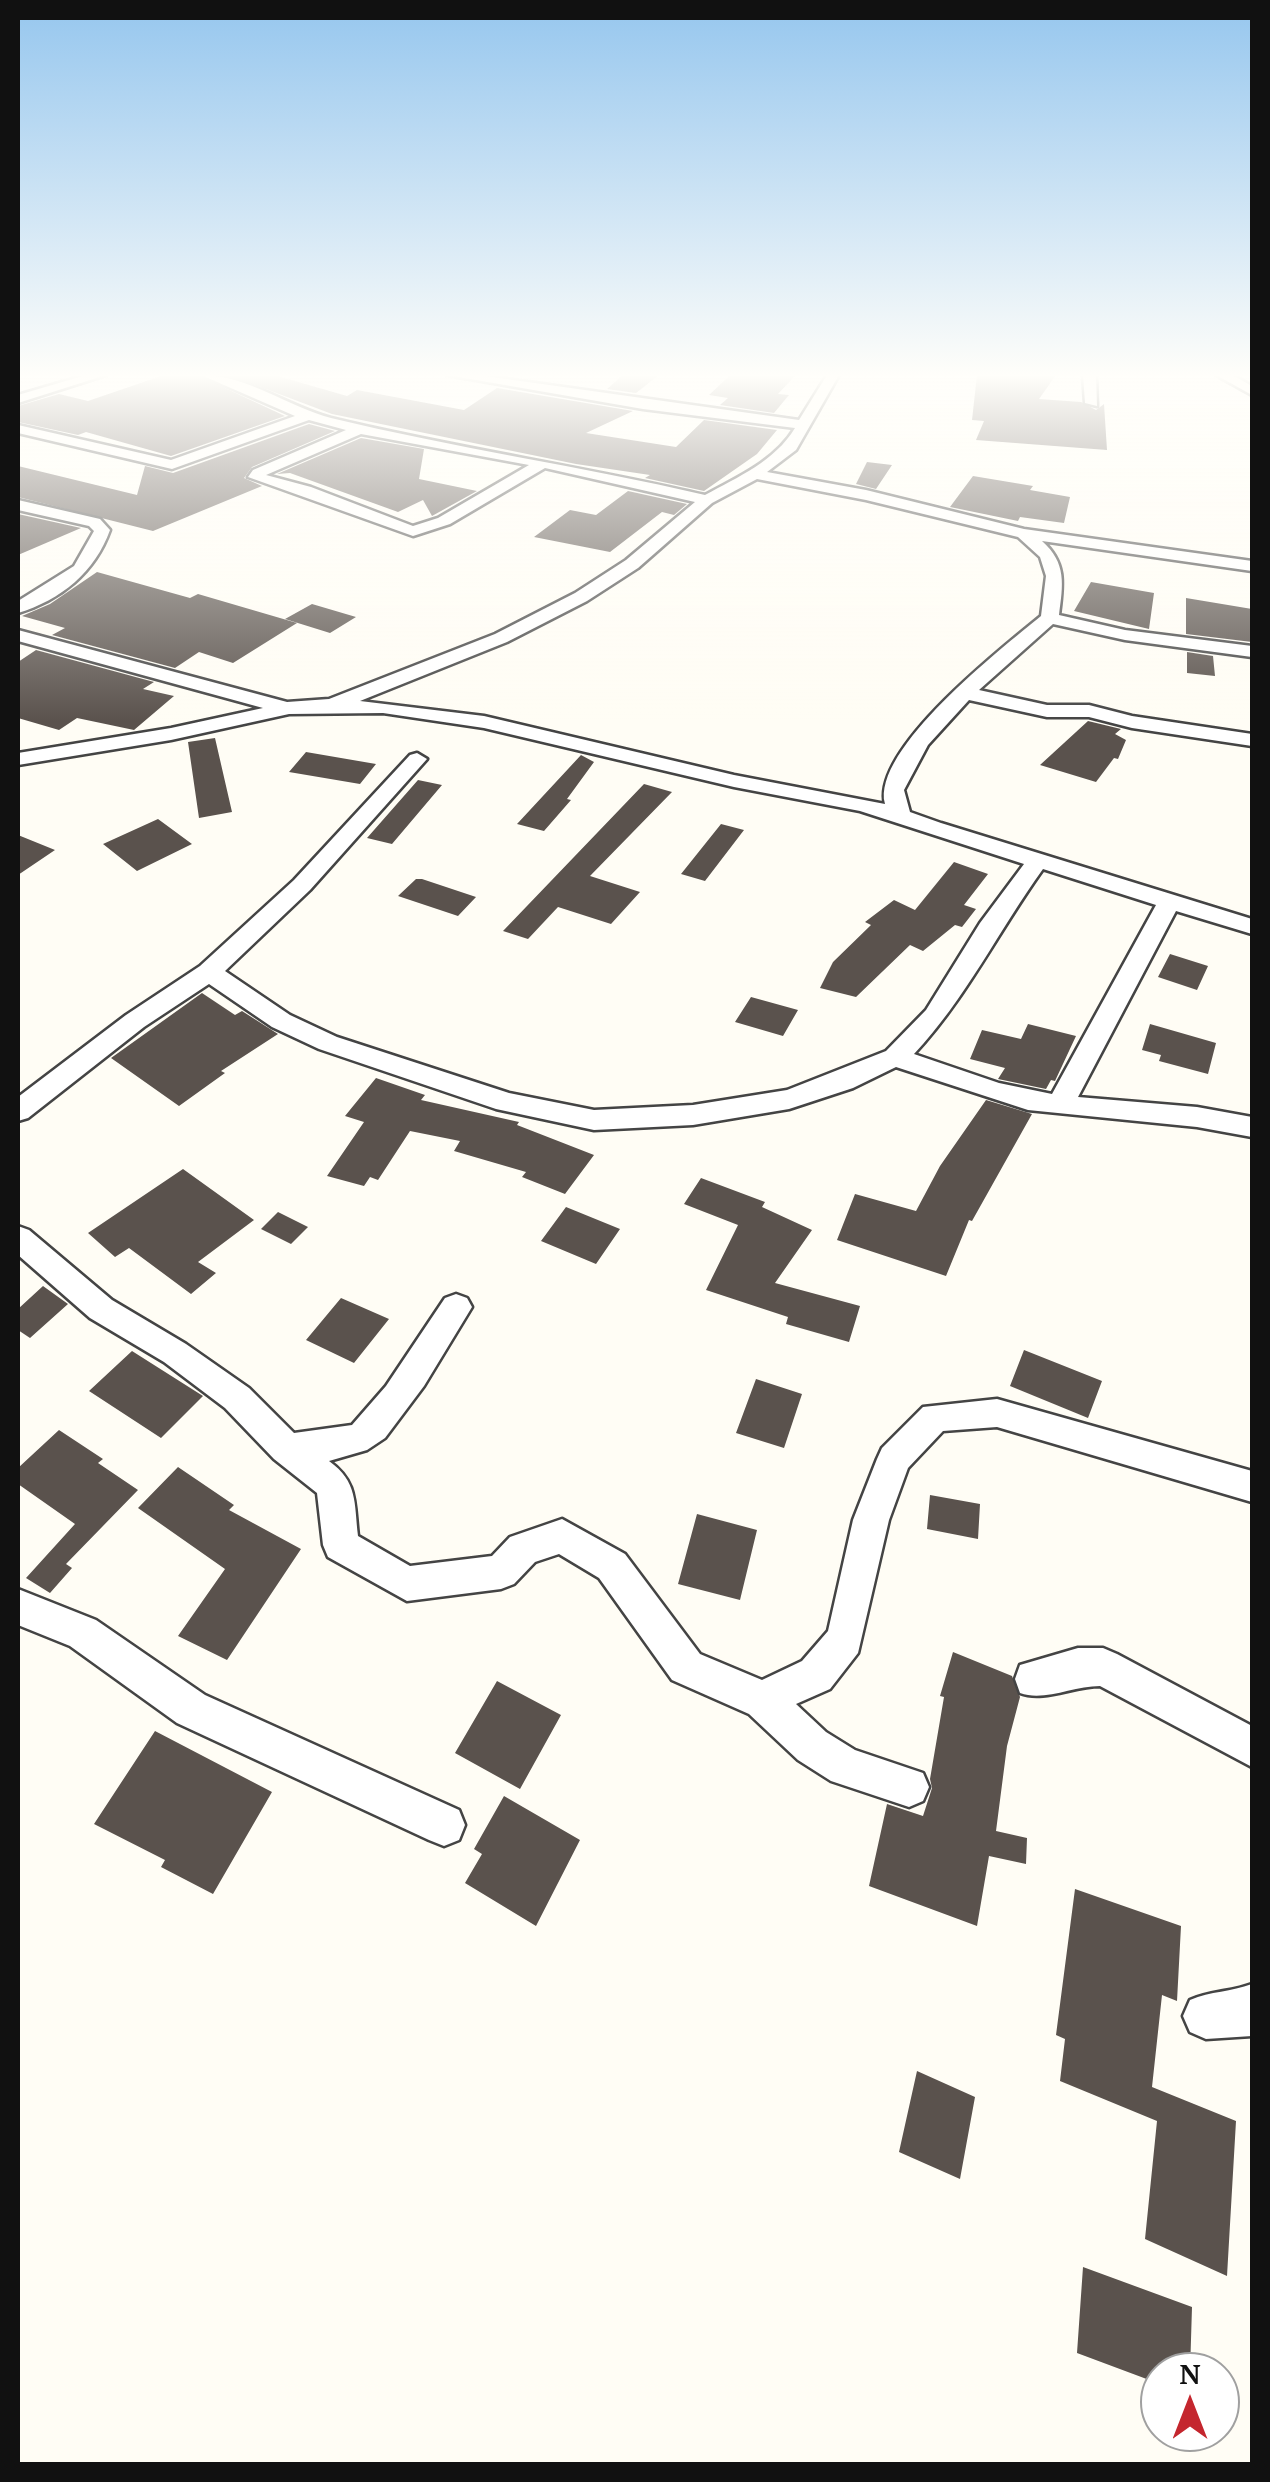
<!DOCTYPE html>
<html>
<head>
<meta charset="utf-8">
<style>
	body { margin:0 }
	#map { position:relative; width:1270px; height:2482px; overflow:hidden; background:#fffdf5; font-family:"PT Serif",serif }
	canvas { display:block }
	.frame { position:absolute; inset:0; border:20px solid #111; pointer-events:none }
	.north { position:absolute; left:1140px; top:2352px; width:100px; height:100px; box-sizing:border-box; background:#fff; border:2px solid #a0a0a0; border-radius:50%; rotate:0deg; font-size:28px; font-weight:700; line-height:40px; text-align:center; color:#111 }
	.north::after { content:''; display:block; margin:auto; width:35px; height:45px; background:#c4262e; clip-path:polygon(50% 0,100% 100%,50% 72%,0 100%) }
</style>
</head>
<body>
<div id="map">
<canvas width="1270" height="2482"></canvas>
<div class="frame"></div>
<div class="north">N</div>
</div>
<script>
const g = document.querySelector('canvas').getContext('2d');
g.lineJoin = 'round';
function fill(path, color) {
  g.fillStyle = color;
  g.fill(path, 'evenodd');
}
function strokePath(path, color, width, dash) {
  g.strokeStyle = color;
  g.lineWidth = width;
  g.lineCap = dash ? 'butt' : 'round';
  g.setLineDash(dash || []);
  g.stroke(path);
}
const building = new Path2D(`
	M164,375H197L285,416L171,456L86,432L78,435L18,422V406L59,394L88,401Z
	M229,375H274L347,396L357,390L464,410L497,388L633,411L586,433L676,447L704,420L777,430L757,454L704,491L645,478L650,475L576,464L332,414Z
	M623,375H659L636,393L607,389Z
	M730,375H796L778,394L789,395L774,413L720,405L728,398L709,395Z
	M977,375H1056L1039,399L1081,402L1096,410L1104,404L1107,450L976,440L984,421L972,420Z
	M309,424L335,431L252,467L244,478L262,486L153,531L18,497V466L137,495L145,466L173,473Z
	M361,438L424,449L419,479L477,491L432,516L423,500L398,512L290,473L277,474Z
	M867,462L892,465L876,489L856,484Z
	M973,476L1033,486L1030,490L1070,497L1064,523L1020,517L1018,521L950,507Z
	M628,491L687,504L674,515L662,512L610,552L534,537L570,510L596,515Z
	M18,514L81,528L18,555Z
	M97,572L190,598L198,594L297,623L233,663L199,652L175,668L52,635L65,628L22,616L50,604Z
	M1091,582L1154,593L1149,629L1074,611Z
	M1186,598L1252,609V642L1186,634Z
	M312,604L356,617L330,633L285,619Z
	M36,650L154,682L143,689L174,696L134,730L77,718L59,730L18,718V662Z
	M1187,652L1213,656L1215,676L1187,673Z
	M1088,721L1121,729L1115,734L1126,740L1118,759L1114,758L1096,782L1040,765Z
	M215,738L232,812L199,818L188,742Z
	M306,752L376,764L360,784L289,772Z
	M581,755L594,762L567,799L571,800L544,831L517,824Z
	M418,780L442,785L392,844L367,838Z
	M644,784L672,792L590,876L640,892L611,924L558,907L528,939L503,931Z
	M158,819L192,844L137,871L103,844Z
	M721,824L744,830L705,881L681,874Z
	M18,835L55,850L18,875Z
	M954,862L988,874L964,905L976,909L962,927L955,925L923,951L910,945L856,997L820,988L833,962L871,925L865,922L894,900L915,910Z
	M416,879H422L476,897L458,916L398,896Z
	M1170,954L1208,966L1197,990L1158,977Z
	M202,993L235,1015L242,1011L278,1034L221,1071L225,1073L179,1106L111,1058Z
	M751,997L798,1010L783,1036L735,1022Z
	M1028,1024L1076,1036L1055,1081L1051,1080L1046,1089L998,1079L1005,1068L970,1059L982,1030L1021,1039Z
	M1150,1024L1216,1043L1208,1074L1159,1061L1161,1055L1142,1050Z
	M376,1078L425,1095L421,1100L519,1122L517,1125L594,1155L565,1194L522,1177L526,1172L454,1151L460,1141L410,1131L378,1180L370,1177L364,1186L327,1176L364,1122L345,1116Z
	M986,1100L1032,1114L972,1221L969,1220L946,1276L837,1240L855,1194L916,1211L940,1166Z
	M183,1169L254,1220L198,1262L216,1273L191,1294L129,1248L115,1257L88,1233Z
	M701,1178L765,1202L762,1207L812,1230L775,1283L860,1306L849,1342L786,1324L788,1317L706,1290L738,1225L684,1204Z
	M566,1207L620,1229L596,1264L541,1241Z
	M278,1212L308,1227L291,1244L261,1229Z
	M43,1286L68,1304L30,1338L18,1330V1309Z
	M341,1298L389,1319L354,1363L306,1340Z
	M1024,1350L1102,1381L1088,1418L1010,1386Z
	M132,1351L203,1396L161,1438L89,1391Z
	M756,1379L802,1394L784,1448L736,1433Z
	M59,1430L103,1459L98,1463L138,1490L66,1564L72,1568L50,1593L26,1578L75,1524L18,1484V1468Z
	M178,1467L234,1505L229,1510L301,1549L227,1660L178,1636L225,1569L138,1508Z
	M930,1495L980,1504L978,1539L927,1529Z
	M697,1514L757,1530L740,1600L678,1584Z
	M953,1652L1012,1676L1020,1697L1007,1746L996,1831L1027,1838L1026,1864L989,1856L977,1926L869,1886L887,1804L923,1816L932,1788L930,1779L944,1697L940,1696Z
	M497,1681L561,1715L520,1789L455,1753Z
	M155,1731L272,1792L213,1894L161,1867L165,1860L94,1824Z
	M504,1796L580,1840L536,1926L465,1883L482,1854L474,1849Z
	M1075,1889L1181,1926L1177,2001L1162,1995L1152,2087L1236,2121L1227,2276L1145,2239L1157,2121L1060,2081L1065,2039L1056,2035Z
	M917,2071L975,2097L960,2179L899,2152Z
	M1083,2267L1192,2307L1190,2372H1160V2384L1077,2353Z`);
const street = new Path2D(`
	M86,375H106L18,403V395Z
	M201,375C245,374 289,407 331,418C454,448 581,466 705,495C738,477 775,461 795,428L643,409L447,375H478L799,420L827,375H839L796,450L767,472L866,490L1024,529L1252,561V571L1042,541C1067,563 1063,585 1059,615L1125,630L1252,646V657L1125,640L1053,624L979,690L1047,705H1089L1132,716L1252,734V746L1132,728L1089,717H1047L969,700L928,745L904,790L910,812L941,823L1252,919V934L1176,911L1078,1097L1197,1107L1252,1117V1137L1197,1127L1028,1110L896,1067L853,1088L789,1109L693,1125L594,1130L496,1109L319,1049L272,1027L209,984L144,1027L28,1118L18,1121V1097L126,1015L200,966L294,880L410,755L417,753L427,759L310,890L225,971L290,1015L337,1037L509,1093L594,1110L693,1105L787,1090L886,1051L926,1010L980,923L1024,864L860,811L734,787L484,728L383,713L289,714L171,740L18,765V753L171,728L263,708L18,641V630L287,702L329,699L495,634L575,593L626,560L695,502L545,468L450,524L413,536L248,477L253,470L346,430L309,420L172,469L18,433V425L171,460L295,416ZM361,434L529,465L438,518L413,526L311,487L266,475ZM757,479L866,500L1018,537L1040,557L1046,576L1041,616C1002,648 871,750 885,804L734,775L484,716L360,701L507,642L587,601L638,568L712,503ZM1043,869L1156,905L1052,1094L999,1083L914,1054C965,1000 999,930 1043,869Z
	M1083,375H1096L1097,406L1085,403Z
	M1216,375H1232L1252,386V395Z
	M18,500L100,519L110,530C95,572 61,600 18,613V601L74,566L94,531L89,526L18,510Z
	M18,1226L29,1230L112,1300L186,1344L249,1388L294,1433L352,1425L386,1386L445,1298L456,1294L467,1298L472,1307L424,1386L385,1438L367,1450L329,1461C358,1482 354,1502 358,1536L410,1566L492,1556L510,1537L562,1519L625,1554L700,1654L762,1680L802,1661L828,1631L853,1520L877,1459L882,1448L923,1407L997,1399L1252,1471V1502L997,1427L943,1431L908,1468L889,1520L858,1653L830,1689L796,1704L826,1732L855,1750L923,1773L929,1787L923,1801L909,1807L831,1781L798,1760L749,1714L672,1680L599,1578L559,1554L535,1562L514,1584L501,1589L407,1601L328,1557L323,1545L317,1493L274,1459L225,1408L164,1362L90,1318L18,1255Z
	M18,1589L96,1620L205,1695L459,1810L465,1825L459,1840L444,1846L429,1840L177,1723L70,1646L18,1625Z
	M1078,1648H1103L1117,1654L1252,1726V1767L1100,1686C1073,1686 1044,1702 1020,1693L1015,1679L1020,1665Z
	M1252,1984V2036L1206,2039L1190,2032L1183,2016L1190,2000C1211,1991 1231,1992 1252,1984Z`);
fill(building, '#5a524d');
strokePath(street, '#444', 5);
fill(street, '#fff');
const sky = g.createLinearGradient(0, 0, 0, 722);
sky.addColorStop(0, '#95c6ee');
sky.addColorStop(0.52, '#fffefa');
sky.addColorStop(1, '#fffefa00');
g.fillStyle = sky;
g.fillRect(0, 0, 1270, 722);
</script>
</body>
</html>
